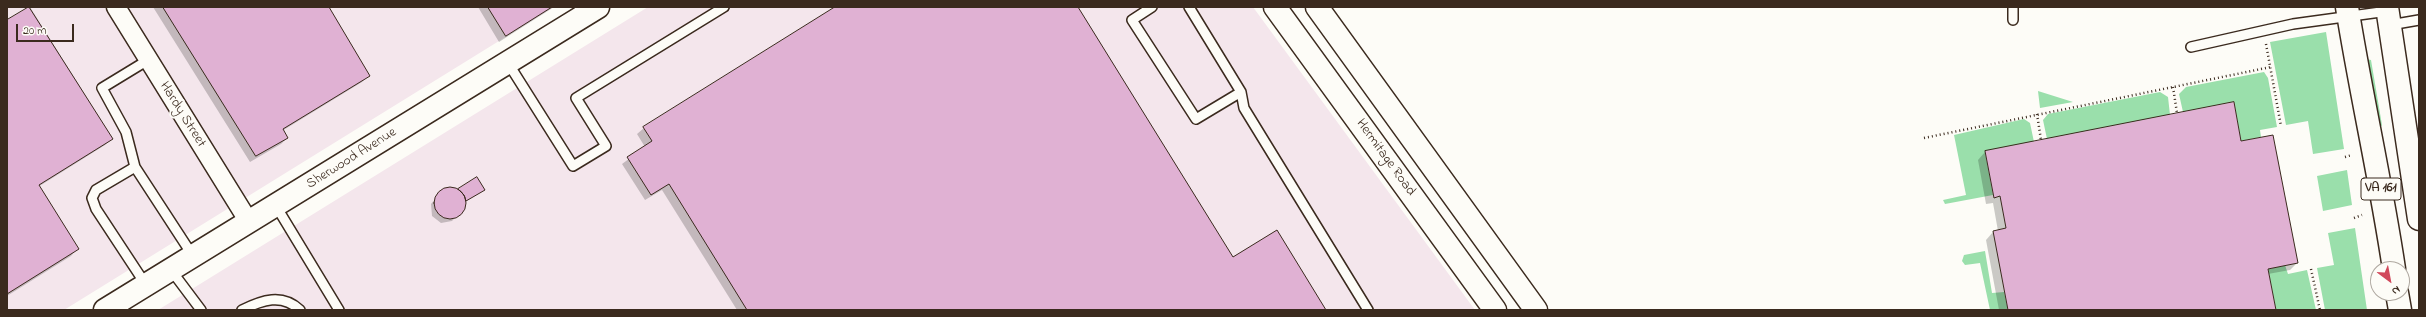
<!DOCTYPE html>
<html>
<head>
<meta charset="utf-8">
<style>
	body { margin:0 }
	#map { position:relative; width:2426px; height:317px; overflow:hidden; background:#fdfcf7; font-family:"Indie Flower",sans-serif }
	canvas { display:block }
	.frame { position:absolute; inset:0; border:8px solid #3b2a1e; pointer-events:none }
	.north { position:absolute; left:2370px; top:261px; width:40px; height:40px; box-sizing:border-box; background:#fdfcf7; border:1px solid #afa8a0; border-radius:50%; rotate:148deg; font-size:11px; font-weight:700; line-height:16px; text-align:center; color:#3b2a1e }
	.north::after { content:''; display:block; margin:auto; width:14px; height:18px; background:#d1495b; clip-path:polygon(50% 0,100% 100%,50% 72%,0 100%) }
	.scale { position:absolute; left:16px; top:24px; width:58px; height:18px; box-sizing:border-box; border:2px solid #3b2a1e; border-top:0; padding-left:5px; font-size:12px; line-height:14px; white-space:nowrap; color:#3b2a1e; -webkit-text-stroke:3px #fdfcf7; paint-order:stroke }
</style>
</head>
<body>
<div id="map">
<canvas width="2426" height="317"></canvas>
<div class="frame"></div>
<div class="north">N</div>
<div class="scale">20 m</div>
</div>
<script>
const g = document.querySelector('canvas').getContext('2d');
g.lineJoin = 'round';
function fill(path, color) {
  g.fillStyle = color;
  g.fill(path, 'evenodd');
}
function strokePath(path, color, width, dash) {
  g.strokeStyle = color;
  g.lineWidth = width;
  g.lineCap = dash ? 'butt' : 'round';
  g.setLineDash(dash || []);
  g.stroke(path);
}
function drawText(font, color, halo, rows, align = 'center') {
  g.font = font + ' "Indie Flower",sans-serif';
  g.lineWidth = 4;
  g.setLineDash([]);
  g.textBaseline = 'middle';
  g.strokeStyle = halo;
  g.fillStyle = color;
  for (const [text, x, y, turn = 0] of rows) {
    g.save();
    g.translate(x, y);
    g.rotate((+turn || 0) * Math.PI / 180);
    g.textAlign = isNaN(turn) ? turn : align;
    if (halo) g.strokeText(text, 0, 0);
    g.fillText(text, 0, 0);
    g.restore();
  }
}
const built = new Path2D(`
	M7,7H554L64,310H7Z
	M648,7H1253L1475,310H158Z`);
const green = new Path2D(`
	M2326,32L2344,149L2313,154L2308,121L2286,125L2270,42Z
	M2366,59L2371,60L2382,125L2380,128Z
	M2264,72L2268,78L2277,127L2260,130L2261,137L2241,141L2234,102L2183,112L2179,94L2186,87Z
	M2038,91L2073,102L2040,108Z
	M2160,92L2168,97L2170,115L2047,139L2043,120L2048,114Z
	M2024,119L2030,123L2034,142L1985,152L1993,195L1945,204L1943,200L1966,195L1954,135Z
	M2347,170L2352,205L2323,211L2317,176Z
	M2355,228L2367,310H2325L2317,268L2334,265L2328,233Z
	M1985,251L1992,293L2004,292L2008,310H1990L1980,263L1965,265L1962,261L1964,255Z
	M2285,265L2288,274L2307,270L2316,310H2276L2268,269Z`);
const shadow = new Path2D(`
	M30,7L112,138L105,145L38,187L77,249L71,256L7,296V22Z
	M153,7H328L368,76L362,82L282,131L287,138L281,144L250,162Z
	M478,7H554L499,42Z
	M837,7H1077L1233,259L1325,310H737L662,190L645,200L622,164L645,147L637,134L644,128Z
	M2233,103L2241,142L2297,263L2290,270L2268,274L2275,310H1999L1986,240L1993,232L1998,231L1993,203L1986,204L1978,160L1985,152Z
	M477,179L481,192L464,202L465,207L452,221L441,223L432,216L431,204L443,190L454,189L457,191Z`);
const building = new Path2D(`
	M29,7L113,139L39,185L79,249L7,294V20Z
	M163,7H329L370,76L283,129L288,138L256,156Z
	M488,7H552L506,36Z
	M835,7H1078L1233,257L1277,230L1326,310H747L669,184L651,195L627,157L652,141L643,127Z
	M2234,102L2241,141L2273,135L2298,263L2268,269L2276,310H2008L1993,231L2006,228L2000,196L1994,198L1985,151Z
	M477,177L485,190L466,201L464,195L458,189Z
	M434 203a16 16 0 1 1 32 0a16 16 0 1 1-32 0Z`);
const path = new Path2D(`
	M2266,44L2281,126
	M2173,87L2177,113
	M2037,114L2041,140
	M1924,138L2271,67
	M2345,157L2352,155
	M2354,218L2362,215
	M2311,269L2320,310`);
const service = new Path2D(`
	M1152,7L1132,20L1196,119L1241,92
	M1189,7L1241,92L1244,108L1368,310
	M2013,20V7
	M2390,25L2419,20
	M2191,47L2293,24L2388,11
	M508,63L573,166L606,146L576,98L724,7
	M135,167L126,132L102,88L148,60
	M276,206L339,310
	M171,270L201,310
	M146,285L96,209L92,198L96,190L135,167L193,256
	M242,310C262,300 282,293 300,310`);
const minor = new Path2D(`
	M116,7L249,222`);
const tertiary = new Path2D(`
	M1275,7L1495,310
	M1317,7L1536,310
	M105,310L598,7`);
const primary = new Path2D(`
	M2347,7C2361,95 2381,181 2394,269
	M2387,7L2419,219
	M2397,293L2400,310`);
const shields = [
	[2381,189,40]
];
const shieldNames = [
	["VA 161",2381,189]
];
const streetNames = [
	["Hardy Street",182,115,58],
	["Hermitage Road",1385,158,54],
	["Sherwood Avenue",352,159,-32]
];
fill(built, '#f4e6ec');
fill(green, '#9adfab');
fill(shadow, '#0003');
fill(building, '#e0b1d3');
strokePath(building, '#3b2a1e', 1);
strokePath(service, '#3b2a1e', 12);
strokePath(minor, '#3b2a1e', 21);
strokePath(tertiary, '#3b2a1e', 25);
strokePath(primary, '#3b2a1e', 25);
strokePath(path, '#3b2a1e', 2.5, [1, 3]);
strokePath(service, '#fdfcf7', 9);
strokePath(minor, '#fdfcf7', 18);
strokePath(tertiary, '#fdfcf7', 22);
strokePath(primary, '#fdfcf7', 22);
for (const [x, y, w] of shields) {
  const box = new Path2D();
  box.roundRect(x - w / 2, y - 11, w, 22, 3);
  g.fillStyle = '#fdfcf7';
  g.fill(box);
  strokePath(box, '#3b2a1e', 1);
}
drawText('bold 13px', '#3b2a1e', null, shieldNames);
drawText('14px', '#3b2a1e', '#fdfcf7', streetNames);
</script>
</body>
</html>
